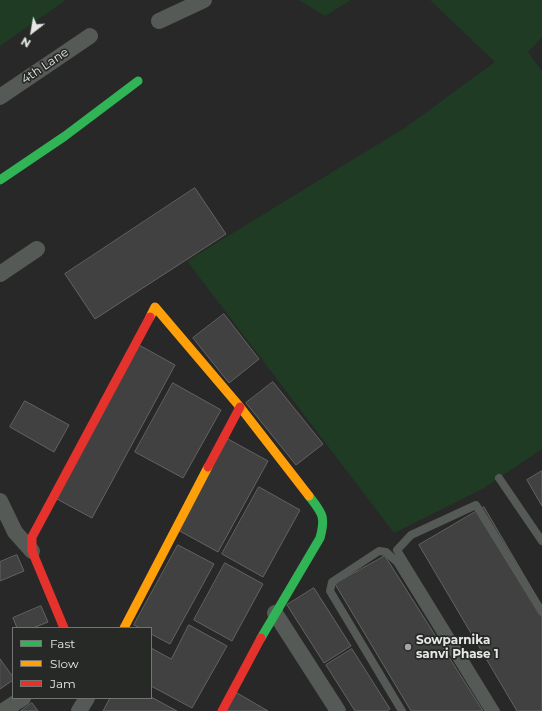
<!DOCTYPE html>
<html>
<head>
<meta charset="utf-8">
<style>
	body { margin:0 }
	#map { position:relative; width:542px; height:711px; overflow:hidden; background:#272827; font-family:Montserrat,sans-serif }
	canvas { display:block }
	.legend { position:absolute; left:12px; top:627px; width:140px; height:72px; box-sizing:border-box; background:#262926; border:1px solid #727572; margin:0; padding:5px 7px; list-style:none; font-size:12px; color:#e5e7e5 }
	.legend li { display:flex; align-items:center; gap:8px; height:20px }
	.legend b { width:20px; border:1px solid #727572 }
	.north { position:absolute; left:12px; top:12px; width:40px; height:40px; -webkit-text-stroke:3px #262926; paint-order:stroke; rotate:211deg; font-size:11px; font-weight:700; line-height:16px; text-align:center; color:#e5e7e5 }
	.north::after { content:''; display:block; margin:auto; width:14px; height:18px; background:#e5e7e5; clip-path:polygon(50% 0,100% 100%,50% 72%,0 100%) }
</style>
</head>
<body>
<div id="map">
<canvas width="542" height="711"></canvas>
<ul class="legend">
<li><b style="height:5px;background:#30b455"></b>Fast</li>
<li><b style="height:5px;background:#ff9f0a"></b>Slow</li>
<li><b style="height:5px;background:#e5322d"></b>Jam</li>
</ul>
<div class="north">N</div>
</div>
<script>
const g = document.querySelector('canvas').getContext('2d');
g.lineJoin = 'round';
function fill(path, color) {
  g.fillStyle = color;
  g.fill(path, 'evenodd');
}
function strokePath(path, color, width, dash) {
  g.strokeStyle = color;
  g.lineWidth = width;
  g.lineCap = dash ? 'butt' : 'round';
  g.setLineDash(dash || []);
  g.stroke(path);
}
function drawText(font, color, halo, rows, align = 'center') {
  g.font = font + ' Montserrat,sans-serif';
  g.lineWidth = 3.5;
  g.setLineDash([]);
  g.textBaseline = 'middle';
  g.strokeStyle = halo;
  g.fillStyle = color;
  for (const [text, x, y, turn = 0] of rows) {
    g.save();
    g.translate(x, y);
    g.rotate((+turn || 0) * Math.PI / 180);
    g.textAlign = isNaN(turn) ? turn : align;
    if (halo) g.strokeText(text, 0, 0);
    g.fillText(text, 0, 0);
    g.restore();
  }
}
const green = new Path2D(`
	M0,0H66L0,46Z
	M299,0H351L325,16Z
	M430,0H542V37L528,52L542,71V449L484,488L394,533L187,261L406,127L495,62Z`);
const building = new Path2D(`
	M195,188L226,234L95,319L65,274Z
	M224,314L259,359L229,383L193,338Z
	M139,345L175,365L92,518L55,498Z
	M273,382L323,444L296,465L246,403Z
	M173,383L221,410L183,478L135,452Z
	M25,401L69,425L54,452L10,427Z
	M228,439L268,461L218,552L178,530Z
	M542,471V506L527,480Z
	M259,487L300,510L263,577L222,554Z
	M484,507L542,606V711H517L419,545Z
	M178,545L214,564L170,644L151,634V628H140L134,625Z
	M17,555L24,571L0,581V562Z
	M385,556L483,711H411L335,584Z
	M225,563L263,584L232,641L194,620Z
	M314,588L351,646L324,663L287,605Z
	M41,606L48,622L33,628H17L13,618Z
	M189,625L227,646L192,708L151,686V648L171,659Z
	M352,649L390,709L387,711H355L326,665Z
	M0,659L13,677V680L0,689Z
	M237,693L268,711H226Z
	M151,697L177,711H103L110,698Z
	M32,703L38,711H21Z`);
const lane = new Path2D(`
	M499,478L542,541
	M402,711L330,591L332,582L379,551L386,552L397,562L489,711
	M496,711L397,550L411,535L476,505L542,612`);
const street = new Path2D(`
	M159,21L204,0
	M0,97L90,36
	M0,274L37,249
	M0,501L15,532L32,551
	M275,613L338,711
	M3,711L23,698
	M79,711L87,698`);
const fast = new Path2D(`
	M0,180L65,136L138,81
	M261,638L320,538C326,516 322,513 309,496`);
const slow = new Path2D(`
	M150,317L155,307L240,407L309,496
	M124,628L208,467`);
const jam = new Path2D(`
	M208,467L240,407
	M64,628L32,551V537L150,317
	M222,711L261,638`);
const markers = [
	[408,647,4,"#a2a4a2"]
];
const streetNames = [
	["4th Lane",45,66,-34]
];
const poiNames = [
	["Sowparnika",416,640],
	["sanvi Phase 1",416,654]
];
fill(green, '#1f3b24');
fill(building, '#414141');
strokePath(building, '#646363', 1);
strokePath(lane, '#565a56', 8);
strokePath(street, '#565a56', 16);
strokePath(fast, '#30b455', 9);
strokePath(slow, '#ff9f0a', 9);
strokePath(jam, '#e5322d', 9);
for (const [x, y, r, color] of markers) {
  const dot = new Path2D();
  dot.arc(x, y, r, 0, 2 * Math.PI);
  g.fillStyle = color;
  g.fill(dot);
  strokePath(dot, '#262926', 1.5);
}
drawText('12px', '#e5e7e5', '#262926', streetNames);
drawText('bold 12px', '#e5e7e5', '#262926', poiNames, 'left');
</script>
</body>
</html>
